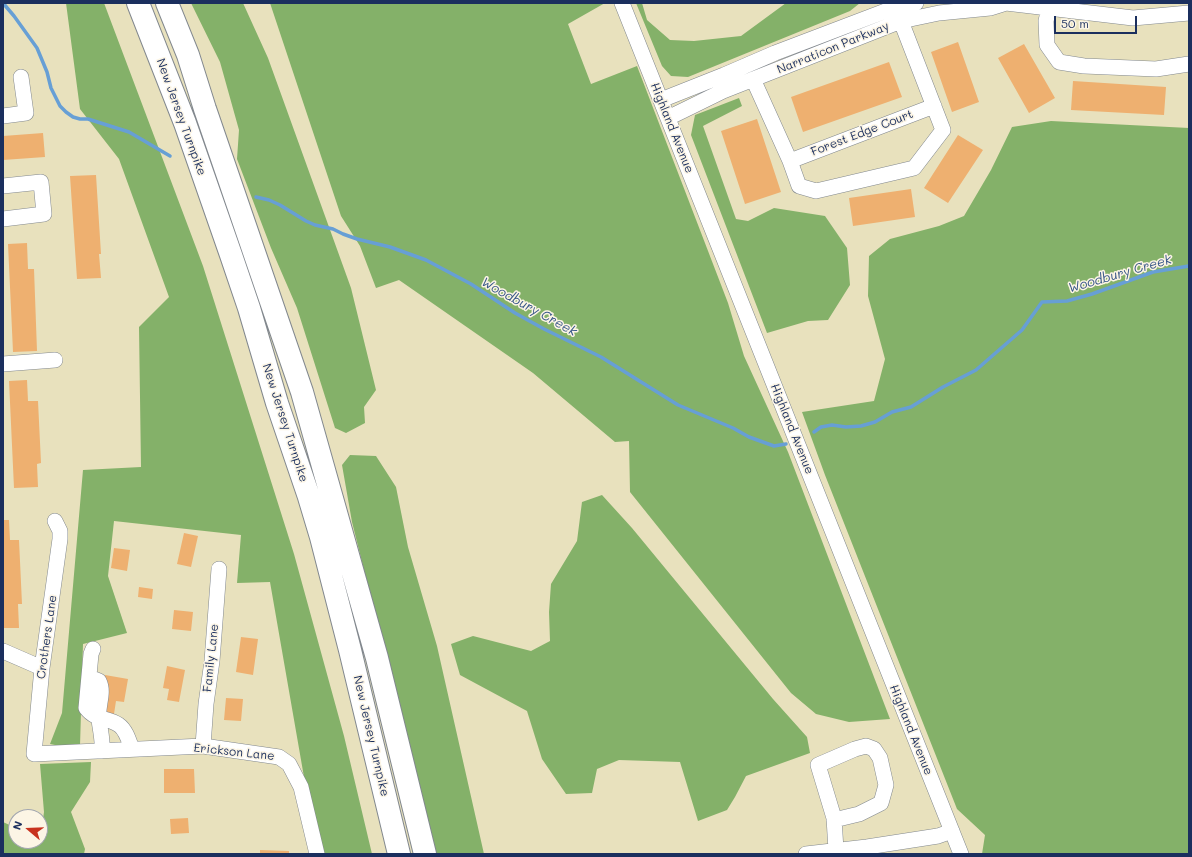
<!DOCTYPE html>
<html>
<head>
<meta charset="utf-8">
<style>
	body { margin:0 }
	#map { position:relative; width:1192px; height:857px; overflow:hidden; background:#e8e1bd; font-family:Mali,sans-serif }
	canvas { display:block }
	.frame { position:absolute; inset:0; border:4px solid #1b2f5e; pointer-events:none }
	.north { position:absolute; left:8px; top:809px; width:40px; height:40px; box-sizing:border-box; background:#fcf5e5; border:1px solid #a2a6af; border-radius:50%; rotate:289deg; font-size:11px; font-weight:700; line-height:16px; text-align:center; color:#1b2f5e }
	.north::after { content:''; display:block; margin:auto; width:14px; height:18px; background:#c8321e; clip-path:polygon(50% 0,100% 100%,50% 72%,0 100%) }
	.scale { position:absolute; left:1054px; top:16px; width:83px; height:18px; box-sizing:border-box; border:2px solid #1b2f5e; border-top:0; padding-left:5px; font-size:12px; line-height:14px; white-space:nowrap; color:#1b2f5e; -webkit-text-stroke:3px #fcf5e5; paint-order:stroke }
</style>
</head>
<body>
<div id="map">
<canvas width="1192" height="857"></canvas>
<div class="frame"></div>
<div class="north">N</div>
<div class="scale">50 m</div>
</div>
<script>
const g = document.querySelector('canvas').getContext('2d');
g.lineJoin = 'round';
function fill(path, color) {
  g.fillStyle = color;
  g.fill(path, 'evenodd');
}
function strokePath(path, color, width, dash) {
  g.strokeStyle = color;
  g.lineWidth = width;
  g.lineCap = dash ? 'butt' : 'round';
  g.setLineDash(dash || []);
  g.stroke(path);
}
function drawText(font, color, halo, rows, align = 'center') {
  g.font = font + ' Mali,sans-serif';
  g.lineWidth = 3;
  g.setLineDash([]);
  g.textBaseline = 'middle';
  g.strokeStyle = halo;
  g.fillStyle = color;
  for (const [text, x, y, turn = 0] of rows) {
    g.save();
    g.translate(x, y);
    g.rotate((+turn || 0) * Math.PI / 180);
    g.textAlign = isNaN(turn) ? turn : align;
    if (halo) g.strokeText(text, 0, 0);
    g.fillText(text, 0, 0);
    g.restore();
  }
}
const forest = new Path2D(`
	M66,3H104L203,266L294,554L344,736L372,854H319L312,823L270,582L237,583L241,535L114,521L108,576L127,633L83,644L80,746L65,747L50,744L62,713L83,470L141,467L139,327L169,297L119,159L80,109Z
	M191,3H243L268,58L351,288L376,390L364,407L365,423L346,433L335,428L297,308L271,248L237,159L239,130L220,62Z
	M270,3H605L568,24L591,84L637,66L728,303L744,356L788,452L890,719L849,722L816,714L791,693L630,492L629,441L615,442L533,373L399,280L376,288L360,246L341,216Z
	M636,3H642L647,20L670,40L694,41L741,36L786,3H860L850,11L688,77L671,76L662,66Z
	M739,98L742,106L703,126L736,219L748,221L774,208L825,216L847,248L850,285L828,320L808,321L767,333L691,135L695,115Z
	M1051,121L1189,128V854H982L985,835L957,809L825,475L802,412L874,401L885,359L868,296L869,256L890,239L939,226L964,216L991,170L1012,127Z
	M350,455L376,456L396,487L408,547L437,646L484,854H435L352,522L342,465Z
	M602,495L632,528L773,699L807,737L810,753L746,776L735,797L727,810L698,821L680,762L619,760L597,769L592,793L566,794L542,759L527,711L460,675L451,644L473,636L531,651L550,641L549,612L551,584L577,541L582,502Z
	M91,762L90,782L71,812L85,849L84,854H3V822L16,828V841H40L44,812L40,764Z`);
const stream = new Path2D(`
	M3,3L14,16L37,48L47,72L51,88L60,106L66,112L73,117L80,119H88L129,132L170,156
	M256,197L269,200L280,205L306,221L315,225L333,229L343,234L357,239L390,247L426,260L471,284L515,313L544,329L601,357L678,405L733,428L749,437L774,446L786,444
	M814,432L821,427L832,425L846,427L861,426L875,422L892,412L911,407L943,387L976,370L1022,330L1042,302L1067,301L1092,294L1153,272L1189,266`);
const building = new Path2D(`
	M958,42L979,102L952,112L931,52Z
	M1024,44L1055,98L1029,113L998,58Z
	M889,62L902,97L803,132L791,97Z
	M1073,81L1166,87L1164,115L1071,110Z
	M757,119L781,192L745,204L721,131Z
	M43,133L45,157L3,160V136Z
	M958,135L983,150L948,203L924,188Z
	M96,175L101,254H99L101,278L77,279L70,176Z
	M911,189L915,217L853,226L849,198Z
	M27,243L28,269H34L37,351L13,352L8,244Z
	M27,380L28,401H38L41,463L37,464L38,487L14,488L9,381Z
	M3,520H9L10,540H19L22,604H18L19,628H3Z
	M184,533L198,536L191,567L177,564Z
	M114,548L130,550L127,571L111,568Z
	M139,587L153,589L152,599L138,597Z
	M174,610L193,612L191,631L172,629Z
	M241,637L258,639L253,675L236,672Z
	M167,666L185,670L179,702L167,700L169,689L163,688Z
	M105,675L128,679L124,702L116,701L114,714L99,712Z
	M226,698L243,699L241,721L224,720Z
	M164,769H194L195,793H164Z
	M188,818L189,833L171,834L170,819Z
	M260,850L289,851V854H260Z`);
const minor = new Path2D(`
	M622,3L961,854
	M1006,3L1133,18L1189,13
	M1049,8L1046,21L1047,45L1059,62L1084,66L1156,69L1189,64
	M753,79L790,161L799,186L816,191L914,168L943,130L894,3
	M661,100L724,75L775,53L896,7L916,3
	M3,116L26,113L21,77
	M668,118L723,91L901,21L939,13L990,8L1006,3
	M790,161L934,106
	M3,186L41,182L44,214L3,219
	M3,364L55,360
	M55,521L60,531V539L42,668L34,754L203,746L279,757L289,764L301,787L317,854
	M93,649L91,654L86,708C96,721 107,717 119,725C126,730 129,741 132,749
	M3,651L42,668
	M89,677L99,681C105,693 97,706 99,719C100,730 103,739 102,751
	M203,746L206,704L212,661L219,569
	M834,820L859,814L881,803L886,785L880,758L874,749L866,746L855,749L818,765L834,818L836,850
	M806,854L867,847L938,836L952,831`);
const highway = new Path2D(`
	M138,3L185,123L231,255L249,308L277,403L309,497L321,537L350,650L399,854
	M167,3L188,55L205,109L302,392L377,658L425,854`);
const streetNames = [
	["Narraticon Parkway",833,48,-22],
	["New Jersey Turnpike",181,117,70],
	["Highland Avenue",672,128,68],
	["Forest Edge Court",862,133,-21],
	["New Jersey Turnpike",285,423,72],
	["Highland Avenue",792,429,68],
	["Crothers Lane",47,637,-82],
	["Family Lane",211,658,-84],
	["Highland Avenue",911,730,68],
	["New Jersey Turnpike",371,736,77],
	["Erickson Lane",234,752,6]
];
const waterNames = [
	["Woodbury Creek",1120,274,-16],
	["Woodbury Creek",529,307,29]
];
fill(forest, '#84b169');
strokePath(stream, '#679fd5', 3.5);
fill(building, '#eeb070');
strokePath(minor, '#82888e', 16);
strokePath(highway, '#82888e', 24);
strokePath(minor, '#fff', 15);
strokePath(highway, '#fff', 22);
drawText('12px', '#1b2f5e', '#fcf5e5', streetNames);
drawText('italic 13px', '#365688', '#fcf5e5', waterNames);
</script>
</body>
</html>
